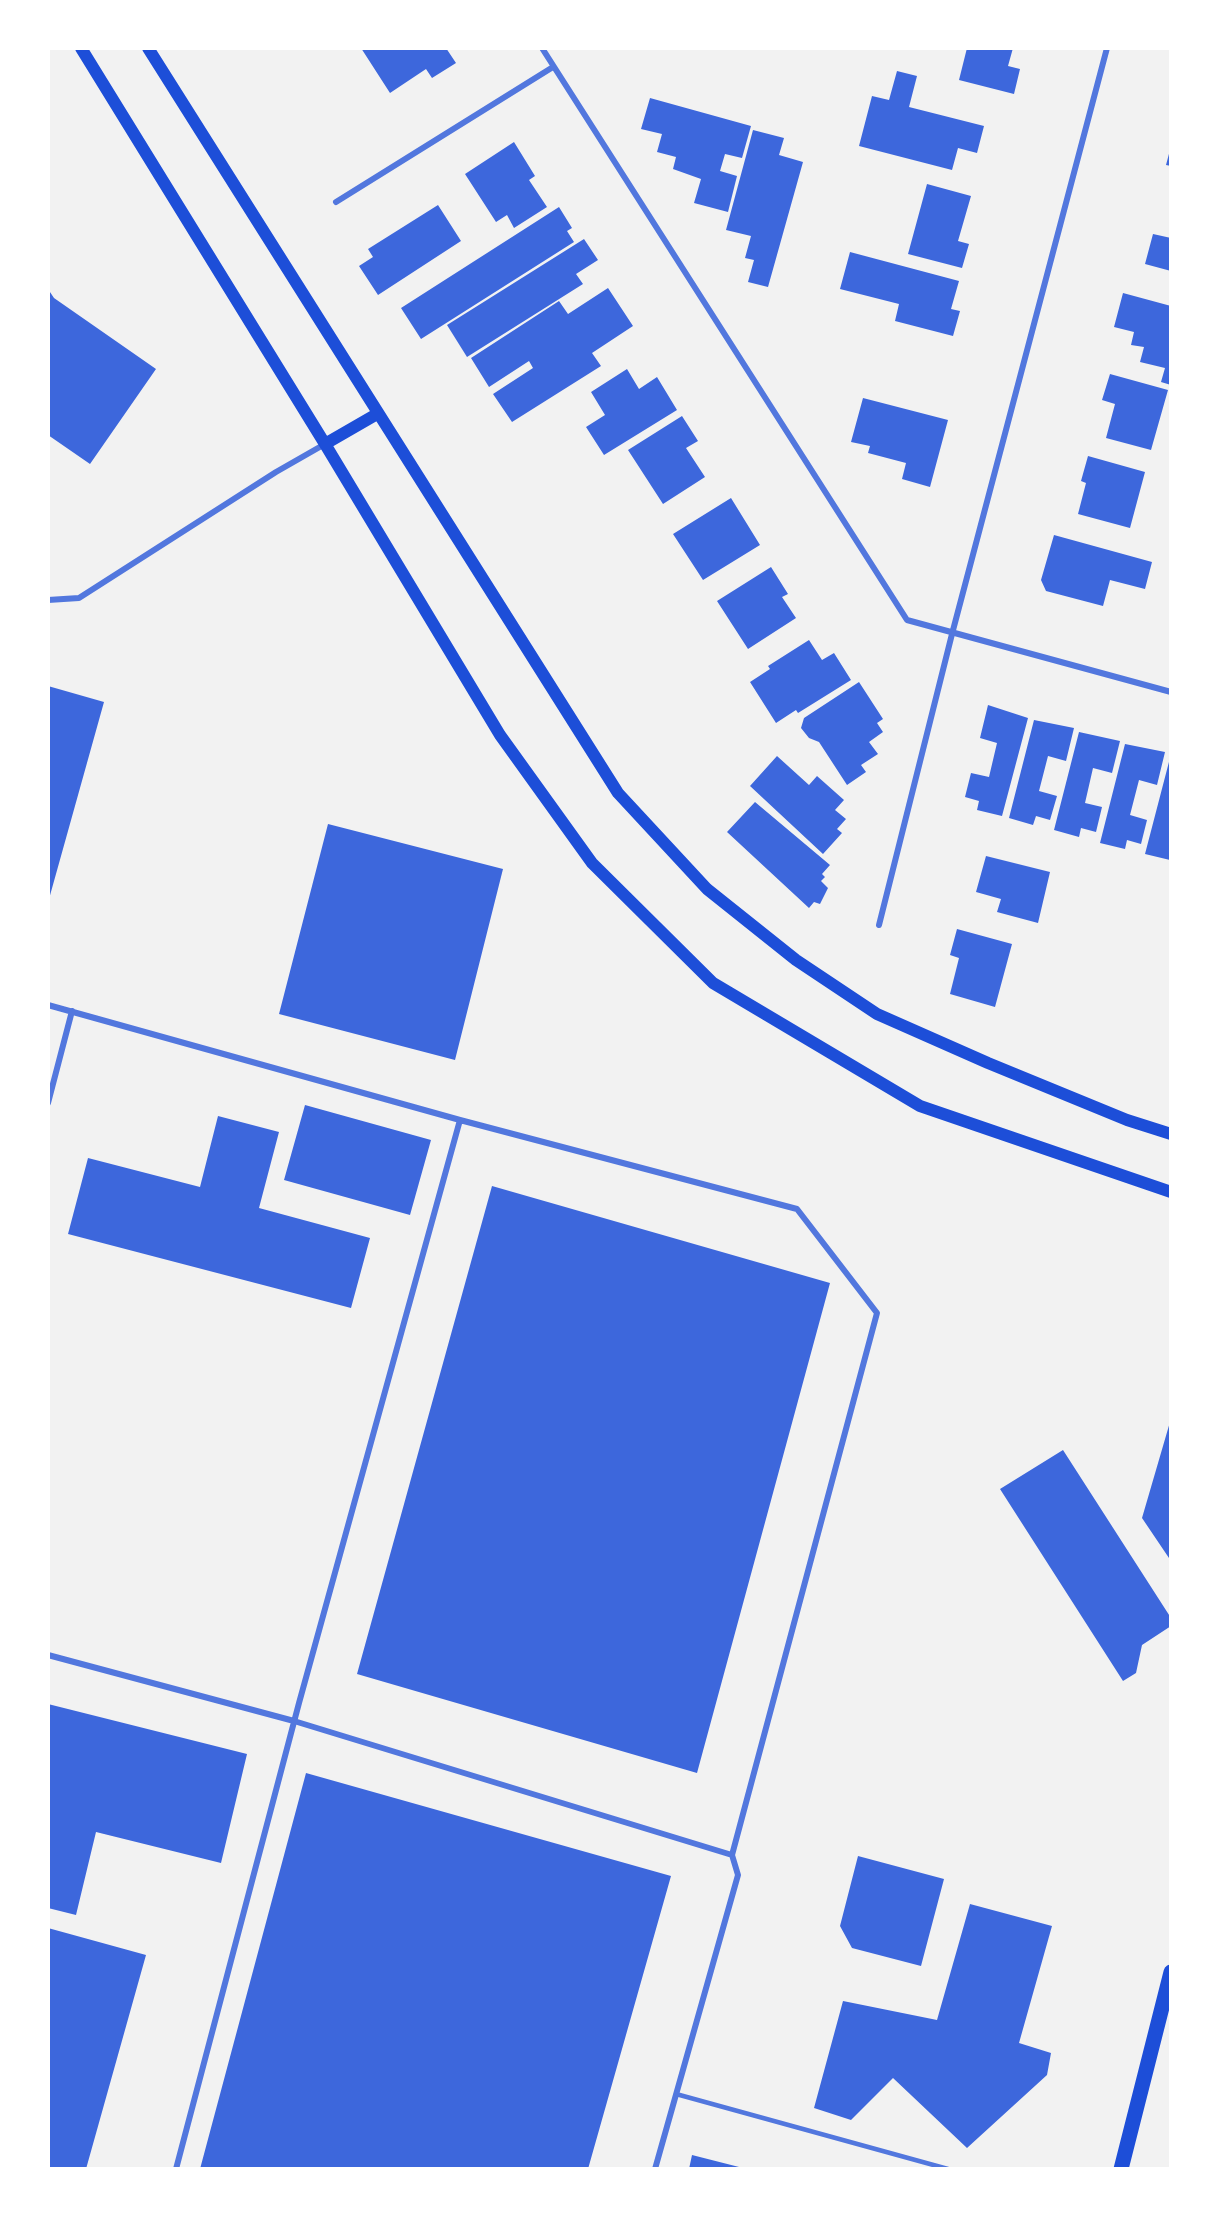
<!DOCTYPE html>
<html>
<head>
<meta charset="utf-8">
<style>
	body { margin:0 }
	#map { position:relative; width:1219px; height:2217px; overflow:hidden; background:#f2f2f2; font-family:"Fira Sans Condensed",sans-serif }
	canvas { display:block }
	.frame { position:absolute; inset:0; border:50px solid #fff; pointer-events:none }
</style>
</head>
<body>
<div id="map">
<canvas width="1219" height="2217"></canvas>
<div class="frame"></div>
</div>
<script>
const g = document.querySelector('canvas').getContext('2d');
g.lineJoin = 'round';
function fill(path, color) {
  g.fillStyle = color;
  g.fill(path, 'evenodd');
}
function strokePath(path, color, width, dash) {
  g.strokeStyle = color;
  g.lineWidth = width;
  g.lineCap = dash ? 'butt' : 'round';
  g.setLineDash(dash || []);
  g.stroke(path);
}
const building = new Path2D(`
	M361,48H446L456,63L432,78L426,69L390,93Z
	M967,48H1013L1008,66L1020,69L1014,94L959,80Z
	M897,71L917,76L909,107L984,126L977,153L958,148L952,170L859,146L872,96L889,100Z
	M650,98L751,126L742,158L725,154L720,171L737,176L728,212L694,203L701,179L673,169L676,157L657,152L662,134L641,129Z
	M753,130L784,138L779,155L803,162L768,287L748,282L754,260L745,258L751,236L726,230Z
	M514,142L535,176L529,180L547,207L514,228L507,215L496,222L465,174Z
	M1170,150H1171V166L1166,165Z
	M927,184L971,196L958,241L969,244L962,268L908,254Z
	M438,205L461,241L378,295L359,266L373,257L368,249Z
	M559,207L572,228L567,231L574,242L421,339L401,308Z
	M1153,234L1171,238V271L1145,264Z
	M584,239L598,260L576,274L583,284L467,357L447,325Z
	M850,252L959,281L951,309L960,311L953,336L895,321L899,304L840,289Z
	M608,288L633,326L592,353L601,366L512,422L493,394L533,368L529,361L489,387L471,358L559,301L568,314Z
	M48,289L54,298L156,369L90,464L48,435Z
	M1123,293L1171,306V385L1161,382L1165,368L1140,362L1144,347L1131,345L1134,332L1114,327Z
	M627,369L639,389L657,377L677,410L604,455L586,427L605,415L591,392Z
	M1110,374L1168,390L1151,450L1106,438L1115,404L1102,400Z
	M863,398L948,420L930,487L902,479L906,463L868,453L870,446L851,442Z
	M682,416L698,441L686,448L705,477L663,504L628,450Z
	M1088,456L1145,472L1130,528L1078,514L1086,483L1081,481Z
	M731,498L760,545L703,580L673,534Z
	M1054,535L1152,562L1145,589L1110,580L1103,606L1046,591L1041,580Z
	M771,567L788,594L782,597L796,618L748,649L717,601Z
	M809,640L822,660L834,653L851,680L798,713L796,710L776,723L750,682L770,669L768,666Z
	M859,682L883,719L877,723L883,732L869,742L878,754L861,765L866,772L847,785L819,742L809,738L801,728L804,718Z
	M48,686L104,702L49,899H48Z
	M988,705L1028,718L1002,816L977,810L979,801L965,797L971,773L989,777L997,743L980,738Z
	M1034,720L1074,728L1066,761L1048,756L1039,791L1057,796L1050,820L1036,816L1033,825L1009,818Z
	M1079,732L1120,741L1112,773L1093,768L1085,803L1102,807L1096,832L1081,828L1079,837L1054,830Z
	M1125,744L1165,752L1157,785L1139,780L1130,815L1147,820L1141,844L1127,840L1125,849L1100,843Z
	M777,756L809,785L817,776L844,800L835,810L846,819L837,829L842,833L823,854L750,786Z
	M1170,758H1171L1170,860L1145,854Z
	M755,802L830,865L822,874L825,877L821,881L828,888L820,904L814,902L809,908L727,832Z
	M328,824L503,869L455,1060L279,1014Z
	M986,856L1050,872L1038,923L997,912L1001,899L976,892Z
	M957,929L1012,944L995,1007L950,994L959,958L950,955Z
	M305,1105L431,1140L410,1215L284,1180Z
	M218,1116L279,1132L259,1208L370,1238L351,1308L68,1234L88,1158L200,1187Z
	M492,1186L830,1283L697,1773L357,1674Z
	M1170,1422H1171V1561L1142,1518Z
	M1063,1450L1171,1618V1626L1142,1645L1136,1673L1123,1681L1000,1489Z
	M48,1704L247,1754L221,1863L96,1832L76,1915L48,1908Z
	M306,1773L671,1876L588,2169H200Z
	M858,1856L944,1879L921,1966L852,1948L840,1926Z
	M970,1904L1052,1926L1019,2043L1051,2053L1047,2075L967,2148L893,2078L851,2120L814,2108L843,2001L937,2020Z
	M48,1928L146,1955L86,2169H48Z
	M692,2155L743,2168V2169H689Z`);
const service = new Path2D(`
	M676,2094L948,2169`);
const minor = new Path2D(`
	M542,48L907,620L1171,692
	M336,202L553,67
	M48,600L79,598L276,472L325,444
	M879,925L952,634L1107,48
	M48,1005L460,1120L797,1209L877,1313L732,1855
	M48,1103L72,1011
	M48,1655L294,1721L732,1855L738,1875L655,2169
	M176,2169L299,1703L460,1120`);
const secondary = new Path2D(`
	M81,48L325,444L500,735L592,863L713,983L920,1106L1171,1192
	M148,48L618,793L707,889L796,960L877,1014L988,1063L1127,1120L1171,1134
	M325,444L377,414`);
const primary = new Path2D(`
	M1121,2169L1171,1972`);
fill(building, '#3d67dc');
strokePath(service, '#5277de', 4.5);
strokePath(minor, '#5277de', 6);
strokePath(secondary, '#1d4ed8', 12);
strokePath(primary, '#1d4ed8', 15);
</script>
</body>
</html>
